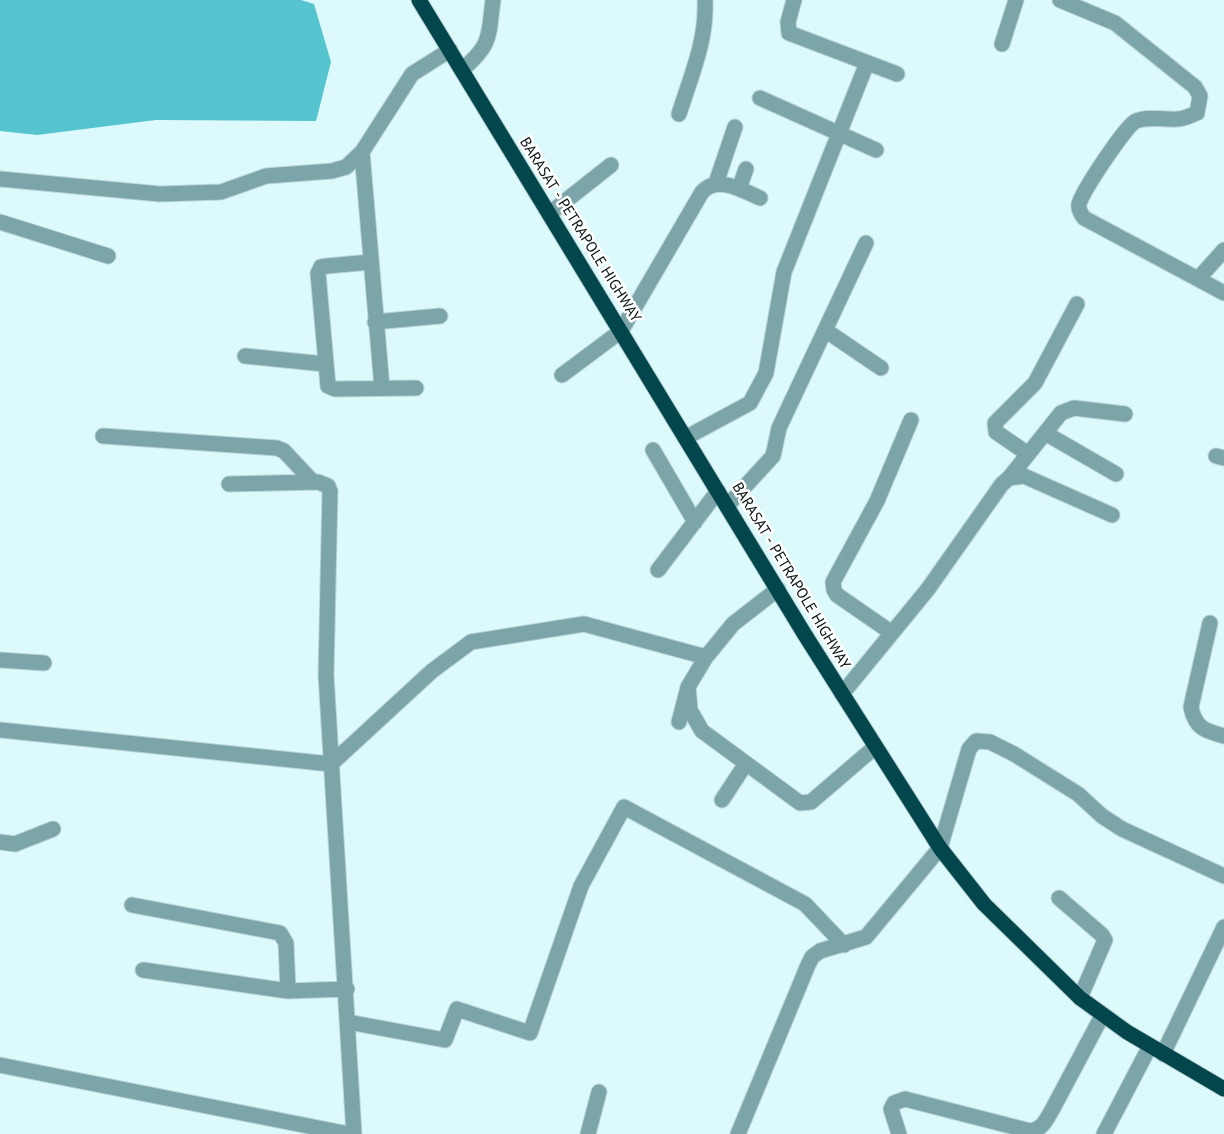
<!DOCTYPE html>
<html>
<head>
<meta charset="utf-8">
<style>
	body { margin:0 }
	canvas { display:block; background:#dcf9fc }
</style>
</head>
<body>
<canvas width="1224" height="1134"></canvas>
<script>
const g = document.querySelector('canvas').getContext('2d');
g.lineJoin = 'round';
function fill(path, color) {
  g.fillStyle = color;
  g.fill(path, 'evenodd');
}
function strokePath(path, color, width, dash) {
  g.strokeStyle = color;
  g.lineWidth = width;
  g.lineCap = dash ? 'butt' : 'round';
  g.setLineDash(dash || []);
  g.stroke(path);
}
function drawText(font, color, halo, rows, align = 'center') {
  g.font = font + ' "PT Sans",sans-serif';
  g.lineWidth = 5;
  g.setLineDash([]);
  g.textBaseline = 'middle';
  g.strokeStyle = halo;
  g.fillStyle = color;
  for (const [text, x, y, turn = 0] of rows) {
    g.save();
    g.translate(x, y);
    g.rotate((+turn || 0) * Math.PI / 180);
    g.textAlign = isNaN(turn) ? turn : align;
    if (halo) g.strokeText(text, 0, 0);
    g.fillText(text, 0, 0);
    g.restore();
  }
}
const water = new Path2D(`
	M0,0H301L314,4L331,62L316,121L156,120L37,135L0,131Z`);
const minor = new Path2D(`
	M794,0L788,22L789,33L897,74
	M1060,0L1115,23L1195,87L1200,96L1197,113C1191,115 1184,119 1178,119C1165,120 1148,116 1136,121C1126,125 1082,192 1079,204C1078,209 1081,214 1084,218L1224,293
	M1002,44L1016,0
	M462,70C492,44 488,38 493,0
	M760,98L876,150
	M679,114C691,76 707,40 705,0
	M362,152L382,388
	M0,179L160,194L221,192L266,176L332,171L346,167L362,152L412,74L450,50
	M716,183L735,127
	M739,189L746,169
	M549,214L611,165
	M0,222L108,256
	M371,262L327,266L321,267L318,273L328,386L335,389L416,388
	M1198,279L1224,250
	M375,322L440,316
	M825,330L881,368
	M245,356L325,364
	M562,375L621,331L702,192C718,175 742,190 760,198
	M1045,433L1116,474
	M103,436L277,448L284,451L313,482
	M685,438L750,403L766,373L784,272L867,63
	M653,450L695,522
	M1028,454L996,432L995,423L1035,383L1077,304
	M1216,456L1224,458
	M1009,478L1061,413L1074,408L1125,414
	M229,484L318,482L328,486L330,491L326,675L354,1134
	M727,506L773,456L779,428L866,243
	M658,570L718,491
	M1210,623L1191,707C1195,728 1205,731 1224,736
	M892,633L837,595L834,590L833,582L877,501L911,420
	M0,660L44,663
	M688,687L690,710L702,731L800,803L811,802L875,747
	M842,694L928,589L1002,484L1009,478L1024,476L1112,515
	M679,722L688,687L706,657L733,624L778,589
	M0,730L331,764L432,671L471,642L584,624L706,657
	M722,800L745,765
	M0,842L15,844L53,829
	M1059,898L1102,935L1105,940L1080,998
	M132,905L280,933L286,943L288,991L347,989
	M143,970L288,991
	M348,1022L445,1040L457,1009L530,1033L581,886L624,807L805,904L844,945
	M1163,1054L1224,927
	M0,1065L349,1134
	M588,1134L599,1092
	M738,1134L808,965L812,957L820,951L866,937L940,848L969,749L976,741L990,742L1014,754L1078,794L1102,816L1122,829L1224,876
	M899,1134L891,1109L894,1103L905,1099L1030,1131C1042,1130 1046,1120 1052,1110L1102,1016
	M1104,1134L1150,1046`);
const highway = new Path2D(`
	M419,0L805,635L940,848L984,904L1080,998L1127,1032L1224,1089`);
const streetNames = [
	["BARASAT - PETRAPOLE HIGHWAY",580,230,58],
	["BARASAT - PETRAPOLE HIGHWAY",791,576,59]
];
fill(water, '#55c4ce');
strokePath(minor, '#bad4d7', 17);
strokePath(highway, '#bad4d7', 17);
strokePath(minor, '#7ba5a9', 15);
strokePath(highway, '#03474c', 15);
drawText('15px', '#081213', '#fff', streetNames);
</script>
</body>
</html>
